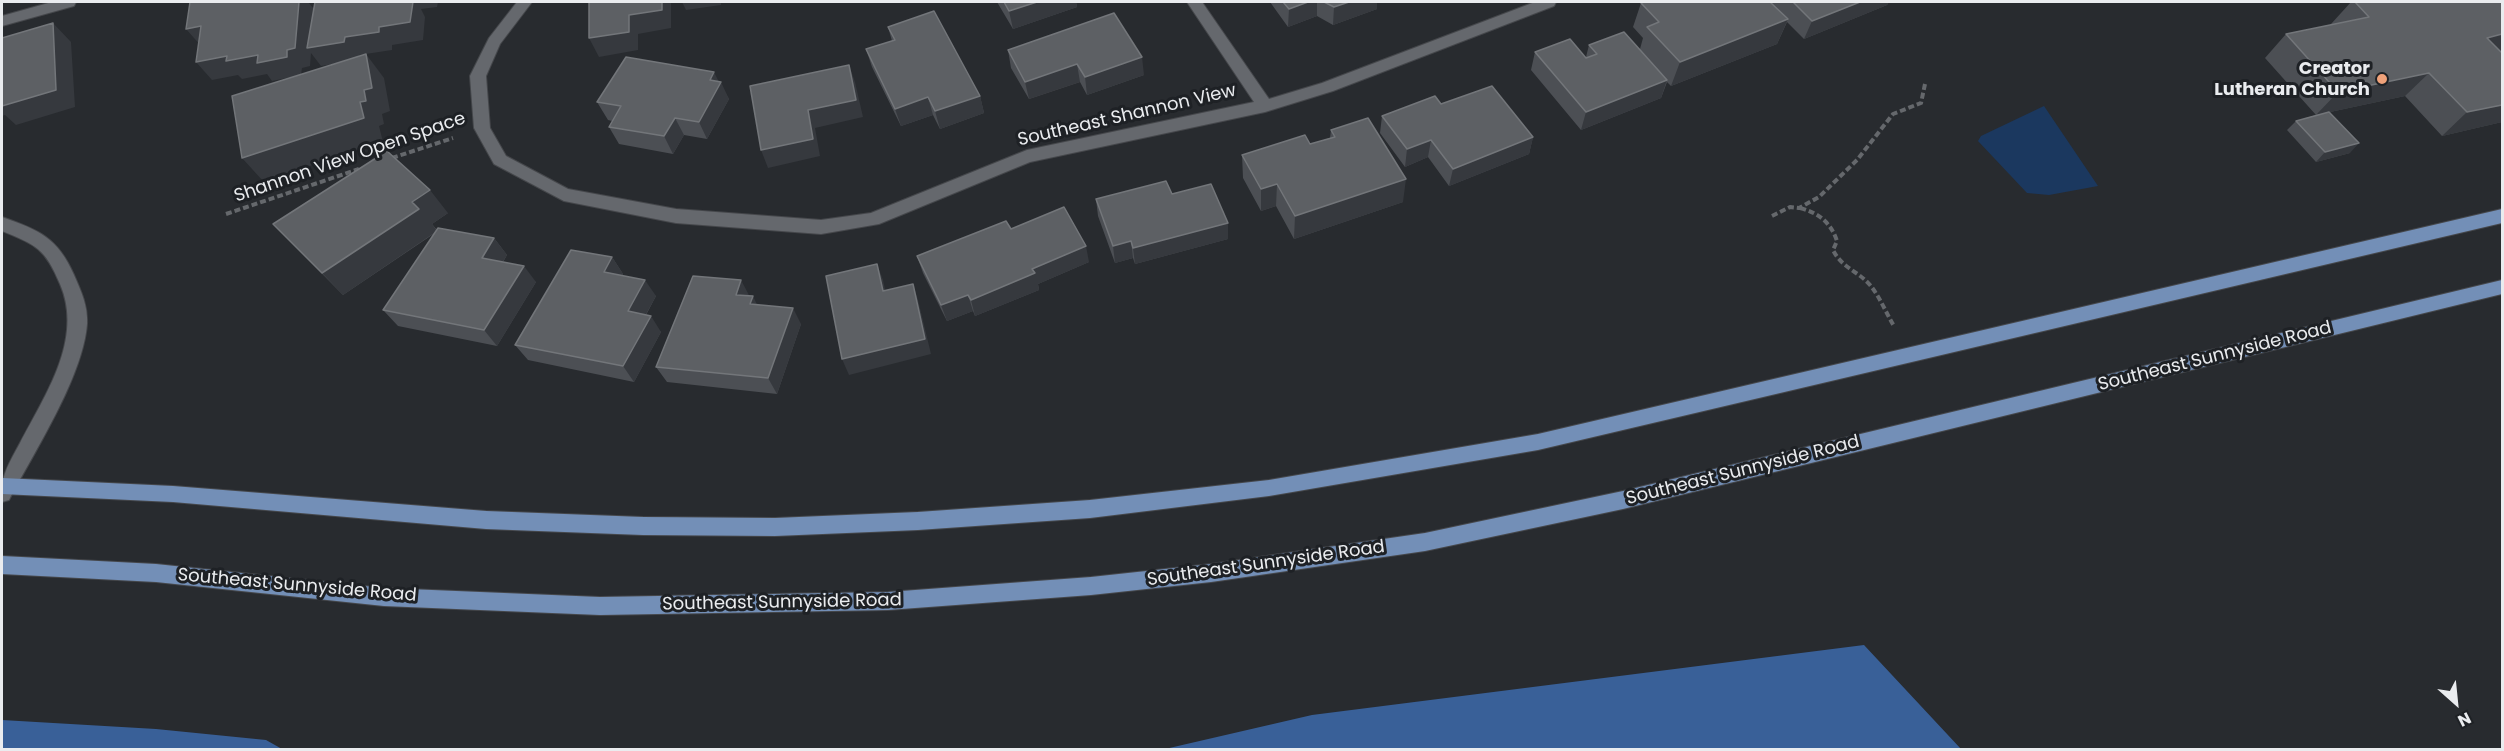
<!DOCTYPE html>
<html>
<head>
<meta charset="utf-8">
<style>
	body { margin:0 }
	#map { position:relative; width:2504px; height:751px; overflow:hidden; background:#282b2f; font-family:Poppins,sans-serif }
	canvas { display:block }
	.frame { position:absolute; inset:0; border:3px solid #eaecef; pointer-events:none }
	.north { position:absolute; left:2426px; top:673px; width:60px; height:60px; -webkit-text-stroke:4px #1e2125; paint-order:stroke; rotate:153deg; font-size:16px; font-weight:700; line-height:24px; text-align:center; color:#eaecef }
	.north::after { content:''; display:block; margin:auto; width:21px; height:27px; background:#eaecef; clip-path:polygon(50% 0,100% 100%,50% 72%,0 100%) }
</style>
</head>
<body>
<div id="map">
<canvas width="2504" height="751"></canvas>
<div class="frame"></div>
<div class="north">N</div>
</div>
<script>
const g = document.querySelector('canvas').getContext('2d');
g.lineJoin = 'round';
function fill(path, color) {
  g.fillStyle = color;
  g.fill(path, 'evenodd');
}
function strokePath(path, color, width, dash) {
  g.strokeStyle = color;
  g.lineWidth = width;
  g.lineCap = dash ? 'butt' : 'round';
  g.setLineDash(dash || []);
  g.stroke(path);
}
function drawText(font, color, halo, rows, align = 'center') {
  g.font = font + ' Poppins,sans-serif';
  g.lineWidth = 6;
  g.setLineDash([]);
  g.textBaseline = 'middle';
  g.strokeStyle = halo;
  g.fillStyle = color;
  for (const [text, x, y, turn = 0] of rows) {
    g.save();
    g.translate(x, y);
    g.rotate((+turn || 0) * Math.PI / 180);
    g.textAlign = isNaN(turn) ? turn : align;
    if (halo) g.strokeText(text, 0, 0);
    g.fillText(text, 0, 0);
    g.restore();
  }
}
const green = new Path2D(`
	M2044,106L2098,186L2049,195L2027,193L1978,141L1981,136Z`);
const forest = new Path2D(`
	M1864,645L1961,749H1165L1312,715Z
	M2,720L156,729L266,740L282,749H2Z`);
const path = new Path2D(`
	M392,158L453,138
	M1800,208C1819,213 1831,223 1837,241L1833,250C1842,268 1858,271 1870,285C1880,297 1886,313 1894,326
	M226,214L359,169
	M1772,216L1790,207L1799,208L1819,197L1857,160L1893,114L1921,103L1925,84`);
const street = new Path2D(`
	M52,2H76L74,6L2,26V16Z
	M517,2H532L500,44L486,76L490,128L506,156L568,189L676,209L821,220L871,213L1027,150L1254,102L1187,2H1202L1269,99L1322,83L1535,2H1556L1554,6L1333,91L1265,112L1030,162L879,224L821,234L676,223L564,201L494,164L474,128L470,76L489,38Z
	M2,217C39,230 58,238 74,275C81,291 88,306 87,324C83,377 34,452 9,500L2,502C0,477 8,465 20,443C45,395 84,339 60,284C45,248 36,245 2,231Z`);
const primary = new Path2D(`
	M2502,209V223L1538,450L1269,496L1090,518L918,530L775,536L643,535L486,529L173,502L2,494V478L173,486L486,511L643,517L775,518L918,512L1090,500L1269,480L1538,434Z
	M2502,280V294L1623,509L1425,551L1211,582L1091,595L888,610L600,615L384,606L156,582L2,574V556L156,564L384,588L600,597L888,592L1091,577L1211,564L1425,533L1623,491Z`);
const wall = new Path2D(`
	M997,2H1076L1077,7L1013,29Z
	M1270,2H1377V9L1333,25L1317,16L1288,27Z
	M1644,2H1889L1887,5L1804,39L1787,22L1777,44L1671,86L1667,82L1661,98L1581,130L1531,70L1535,52L1586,57L1589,45L1640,49L1643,38L1633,27L1641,3Z
	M2351,2H2502V122L2442,136L2405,96L2330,112L2350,153L2316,162L2287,130L2296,121L2316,115L2265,58L2286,34L2332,25L2331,24Z
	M888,27L980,96L984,113L940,129L933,115L901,126L872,67L866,49L892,41Z
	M1008,50L1144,75L1087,95L1080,82L1029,99L1011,68Z
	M718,81L729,99L707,139L684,135L673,154L619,144L609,127L612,121L608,120L597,102Z
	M1441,104L1533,137L1529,154L1449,186L1428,157L1405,167L1380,133L1382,116Z
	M1331,130L1403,202L1294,239L1276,206L1261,211L1243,178L1242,155L1310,144L1330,138Z
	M1172,194L1228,239L1135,264L1133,258L1115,263L1098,216L1096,199Z
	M448,213L432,224L437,230L494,238L507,255L503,262L536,282L497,346L398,326L383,310L435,233L343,295L273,224Z
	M1011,229L1089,262L1038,284L1039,290L975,316L973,311L947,321L923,273L917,256Z
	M612,257L623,274L622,276L656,296L646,315L661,332L634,382L528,360L515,345Z
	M749,296L757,305L801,324L777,394L667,382L656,367Z`);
const shadedWall = new Path2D(`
	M299,2H308L314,9L345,37L379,27L409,2H438L437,7L421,9L425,17L423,40L392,45V50L359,55L358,60L321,66L311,53L310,66L302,68L301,75L272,81L267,74L242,79L238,75L212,80L196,62L227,56L258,55L287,50Z
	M662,2H671V28L638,34V50L599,57L589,38L629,15Z
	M682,2H721V5L686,10Z
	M1037,2H1076L1077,7L1013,29L1009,11Z
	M1308,2H1317V16L1288,27L1289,9Z
	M1349,2H1377V9L1333,25L1334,7Z
	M1860,2H1889L1887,5L1804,39L1812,21Z
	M1788,19L1777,44L1671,86L1680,62Z
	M53,23L71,42L75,107L16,125L5,115L2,116V99Z
	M201,26L202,47L186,29Z
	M2502,34V53L2487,38Z
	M366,54L384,78L390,111L382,114L384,124L379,126L383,142L263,181L242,158L360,102L364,90Z
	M1142,57L1144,75L1087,95L1085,77Z
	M1077,64L1080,82L1029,99L1025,82Z
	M849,65L855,82L863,117L815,128L820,156L768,168L761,150L808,110Z
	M714,72L720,84L721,82L729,99L707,139L699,122L710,80Z
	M2429,73L2405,96L2316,115L2338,92Z
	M1667,80L1661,98L1581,130L1586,112Z
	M980,96L984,113L940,129L935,111Z
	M928,97L933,115L901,126L895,109Z
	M2502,105V122L2442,136L2467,112Z
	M675,118L684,135L673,154L664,136Z
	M1533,137L1529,154L1449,186L1453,169Z
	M1431,140L1428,157L1405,167L1407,149Z
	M2359,143L2350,153L2316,162L2325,152Z
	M1406,179L1403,202L1294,239L1295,216Z
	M1277,184L1276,206L1261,211V189Z
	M430,190L448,213L432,224L437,231L343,295L322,273L412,202Z
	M1228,223V239L1135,264L1133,248Z
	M494,238L507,255L495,274L482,258Z
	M1131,241L1133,258L1115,263L1113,246Z
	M1086,246L1089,262L1038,284L1039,290L975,316L971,300L1032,269Z
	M612,257L623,274L614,288L604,272Z
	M877,264L883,280L889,308L883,291Z
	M524,266L536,282L497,346L484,330Z
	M645,280L656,296L639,327L628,311Z
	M741,280L750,297L736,295Z
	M913,284L918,300L931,354L849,375L842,359Z
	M968,295L973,311L947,321L941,305Z
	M753,296L761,313L750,304Z
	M793,308L801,324L777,394L768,378Z
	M651,316L661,332L634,382L623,366Z`);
const building = new Path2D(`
	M190,2H299L295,48L287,50V57L257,63L258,55L226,61L227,56L196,62L201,26L186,29Z
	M315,2H413L410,22L379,27V32L345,37L344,42L307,48Z
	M589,2H662V10L629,15V32L589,38Z
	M1004,2H1037L1009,11Z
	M1283,2H1308L1289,9Z
	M1324,2H1349L1334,7Z
	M1644,2H1770L1788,19L1680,62L1647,27L1659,22L1641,3Z
	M1793,2H1860L1812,21Z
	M2355,2H2502V34L2487,38L2502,53V105L2467,112L2429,73L2338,92L2286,34L2369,17Z
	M934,11L980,96L935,111L928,97L895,109L866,49L895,40L888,27Z
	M1114,13L1142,57L1085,77L1077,64L1025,82L1008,50Z
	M53,23L56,90L2,106V38Z
	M1624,32L1667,80L1586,112L1535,52L1570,39L1586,58L1597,54L1589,45Z
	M366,54L372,88L364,90L366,101L360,102L364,118L242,158L232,96Z
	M626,57L714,72L710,80L721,82L699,122L675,118L664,136L609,127L621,106L597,102Z
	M849,65L856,100L808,110L813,139L761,150L750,86Z
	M1492,86L1533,137L1453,169L1431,140L1407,149L1382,116L1435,96L1441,104Z
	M2329,112L2359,143L2325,152L2296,121Z
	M1368,118L1406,179L1295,216L1277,184L1261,189L1242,155L1305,135L1310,144L1335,137L1331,130Z
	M387,151L430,190L412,202L419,209L322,273L273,224Z
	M1166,181L1172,194L1211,184L1228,223L1133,248L1131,241L1113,246L1096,199Z
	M1064,207L1086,246L1032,269L1035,273L971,300L968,295L941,305L917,256L1006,221L1011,229Z
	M438,228L494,238L482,258L524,266L484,330L383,310Z
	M571,250L612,257L604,272L645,280L628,311L651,316L623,366L515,345Z
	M877,264L883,291L913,284L925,339L842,359L826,276Z
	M693,276L741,280L736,295L753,296L750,304L793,308L768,378L656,367Z`);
const markers = [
	[2382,79,6,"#f0a27a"]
];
const poiNames = [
	["Creator",2370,69],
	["Lutheran Church",2370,90]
];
const streetNames = [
	["Southeast Shannon View",1127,116,-13],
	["Shannon View Open Space",350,158,-19],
	["Southeast Sunnyside Road",2215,357,-14],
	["Southeast Sunnyside Road",1743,471,-14],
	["Southeast Sunnyside Road",1266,564,-8],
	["Southeast Sunnyside Road",297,586,5],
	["Southeast Sunnyside Road",782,603,-1]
];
fill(green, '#1b385f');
fill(forest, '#396098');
strokePath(street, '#45474b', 2);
strokePath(primary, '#45474b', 2);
strokePath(path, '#65686c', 4, [6, 3]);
fill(street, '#65686d');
fill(primary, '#738fb7');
fill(wall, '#4c4f54');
fill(shadedWall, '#36393e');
fill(building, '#5d6064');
strokePath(building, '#73767a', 1.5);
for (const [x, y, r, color] of markers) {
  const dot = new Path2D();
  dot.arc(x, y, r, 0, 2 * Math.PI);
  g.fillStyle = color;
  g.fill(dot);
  strokePath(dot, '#1e2125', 2);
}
drawText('bold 18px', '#eaecef', '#1e2125', poiNames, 'right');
drawText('18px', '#eaecef', '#1e2125', streetNames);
</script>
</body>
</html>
